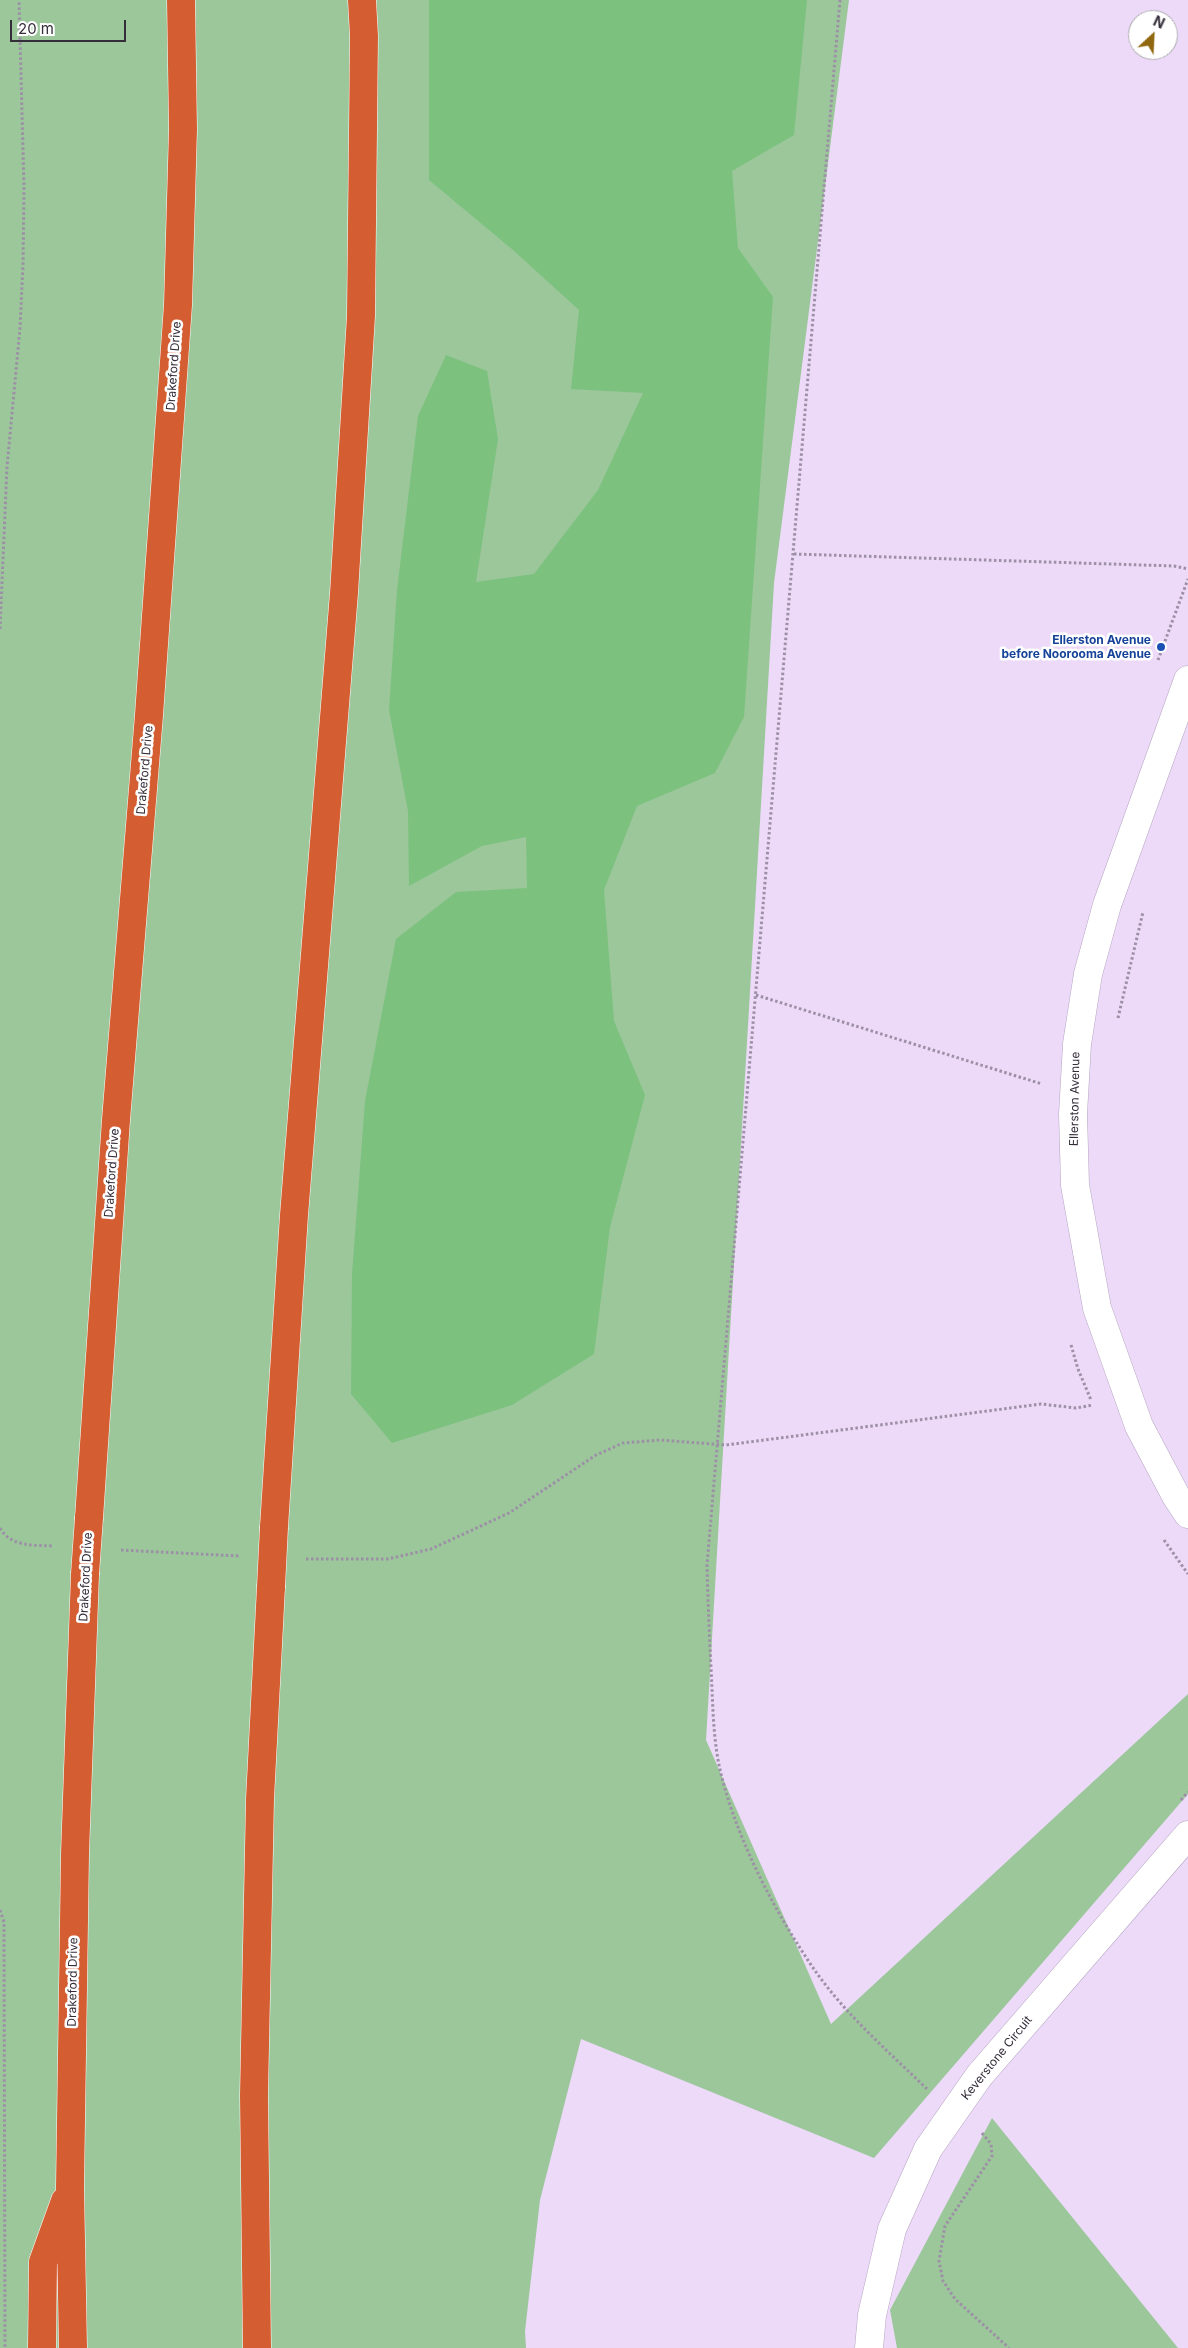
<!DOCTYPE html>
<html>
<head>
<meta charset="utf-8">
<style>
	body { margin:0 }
	#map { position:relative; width:1188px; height:2348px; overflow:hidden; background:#ecdaf8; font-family:Inter,sans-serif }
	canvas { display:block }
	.north { position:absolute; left:1128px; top:10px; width:50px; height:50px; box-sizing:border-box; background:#fff; border:1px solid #aeabb0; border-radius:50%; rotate:25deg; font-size:14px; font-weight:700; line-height:20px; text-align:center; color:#352e3a }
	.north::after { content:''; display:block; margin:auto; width:18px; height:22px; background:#90670e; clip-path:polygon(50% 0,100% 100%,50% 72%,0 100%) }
	.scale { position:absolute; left:10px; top:20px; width:116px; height:22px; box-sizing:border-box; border:2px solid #352e3a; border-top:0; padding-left:6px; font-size:15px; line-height:18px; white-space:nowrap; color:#352e3a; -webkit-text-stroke:4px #fff; paint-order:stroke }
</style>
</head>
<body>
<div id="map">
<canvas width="1188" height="2348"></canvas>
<div class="north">N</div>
<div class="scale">20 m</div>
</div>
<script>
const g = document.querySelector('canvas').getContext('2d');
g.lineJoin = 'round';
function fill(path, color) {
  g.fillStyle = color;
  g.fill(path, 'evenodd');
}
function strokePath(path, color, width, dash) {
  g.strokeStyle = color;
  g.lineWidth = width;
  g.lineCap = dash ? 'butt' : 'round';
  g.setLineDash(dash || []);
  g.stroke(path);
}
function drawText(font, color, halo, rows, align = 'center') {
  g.font = font + ' Inter,sans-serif';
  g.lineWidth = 5;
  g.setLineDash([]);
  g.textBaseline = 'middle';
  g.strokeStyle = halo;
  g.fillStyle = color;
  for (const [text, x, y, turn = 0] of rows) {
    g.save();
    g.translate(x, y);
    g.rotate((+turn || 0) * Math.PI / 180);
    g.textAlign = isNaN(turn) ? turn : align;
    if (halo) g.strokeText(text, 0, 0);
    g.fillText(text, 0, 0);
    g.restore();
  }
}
const green = new Path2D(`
	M0,0H849L774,583L706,1740L831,2024L1188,1694V1794L874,2158L581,2039L540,2200L525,2331L526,2348H0Z
	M992,2118L1178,2348H897L890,2310Z`);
const forest = new Path2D(`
	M429,0H807L794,135L732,171L738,248L773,297L744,717L715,773L637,806L604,890L614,1021L645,1095L610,1227L594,1354L512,1405L392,1443L351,1394L352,1274L365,1101L396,939L456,892L527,888L526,837L482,846L409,886L408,811L389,710L397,590L418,416L446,355L487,371L498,439L476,582L534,574L598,490L643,393L571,389L579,310L513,250L429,180Z`);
const path = new Path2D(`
	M840,0L707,1565C708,1606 710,1648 712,1689C713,1714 714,1740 719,1765C734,1835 775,1913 816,1972C847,2016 890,2053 928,2090
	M794,554L1174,566L1188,569
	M0,629L7,467L20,328L23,265L24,187L19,0
	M1158,660L1188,579
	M756,995L1042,1084
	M1118,1018L1143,912
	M1071,1345L1078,1369L1091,1400
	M0,1528C11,1547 33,1545 53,1546
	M1164,1540L1188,1574
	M121,1550L240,1556
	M306,1559H388L431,1549L509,1513L596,1455L623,1443L660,1440L726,1445L1041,1404L1076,1408L1093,1405
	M1181,1800L1188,1792
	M0,1910L4,1922L5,2348
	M982,2133L991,2144L992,2156L945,2226L939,2261L943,2281L955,2299L1009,2348`);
const street = new Path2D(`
	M869,2348L872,2315L892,2229L928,2149L979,2076L1188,1835`);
const secondary = new Path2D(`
	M1188,680L1107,905L1088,974L1077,1044L1073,1114L1075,1185L1097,1308L1139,1426L1176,1496L1188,1514`);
const highway = new Path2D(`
	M89,1518L116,1120L149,715L178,305L183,129L181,0
	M274,1527L294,1215L344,593L361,316L364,36L362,0
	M42,2348L43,2262L65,2201
	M73,2348L70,2187L75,1854L85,1574
	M257,2348L254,2095L260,1799L271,1587`);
const highwayBridge = new Path2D(`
	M85,1574L89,1518
	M271,1587L274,1527`);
const markers = [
	[1161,647,5,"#1a4fb4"]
];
const streetNames = [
	["Drakeford Drive",174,366,-86],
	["Drakeford Drive",145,770,-85],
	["Ellerston Avenue",1075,1099,-89],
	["Drakeford Drive",112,1173,-86],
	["Drakeford Drive",86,1577,-87],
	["Drakeford Drive",73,1982,-89],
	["Keverstone Circuit",997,2058,-51]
];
const transitNames = [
	["Ellerston Avenue",1151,640],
	["before Noorooma Avenue",1151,654]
];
fill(green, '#9bc79b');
fill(forest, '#7dc17f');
strokePath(street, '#b5a4c1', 29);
strokePath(secondary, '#b5a4c1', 29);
strokePath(highway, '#fff', 29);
strokePath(path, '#9d90a6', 3, [2.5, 2.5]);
strokePath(street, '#fff', 28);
strokePath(secondary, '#fff', 28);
strokePath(highway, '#d45e31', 28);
strokePath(highwayBridge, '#fff', 29, []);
strokePath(highwayBridge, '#d45e31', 28);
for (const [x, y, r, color] of markers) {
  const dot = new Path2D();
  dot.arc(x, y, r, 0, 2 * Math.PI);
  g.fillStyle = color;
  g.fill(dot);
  strokePath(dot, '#fff', 2);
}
drawText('12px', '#352e3a', '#fff', streetNames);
drawText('bold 12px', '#164399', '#fff', transitNames, 'right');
</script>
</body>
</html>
